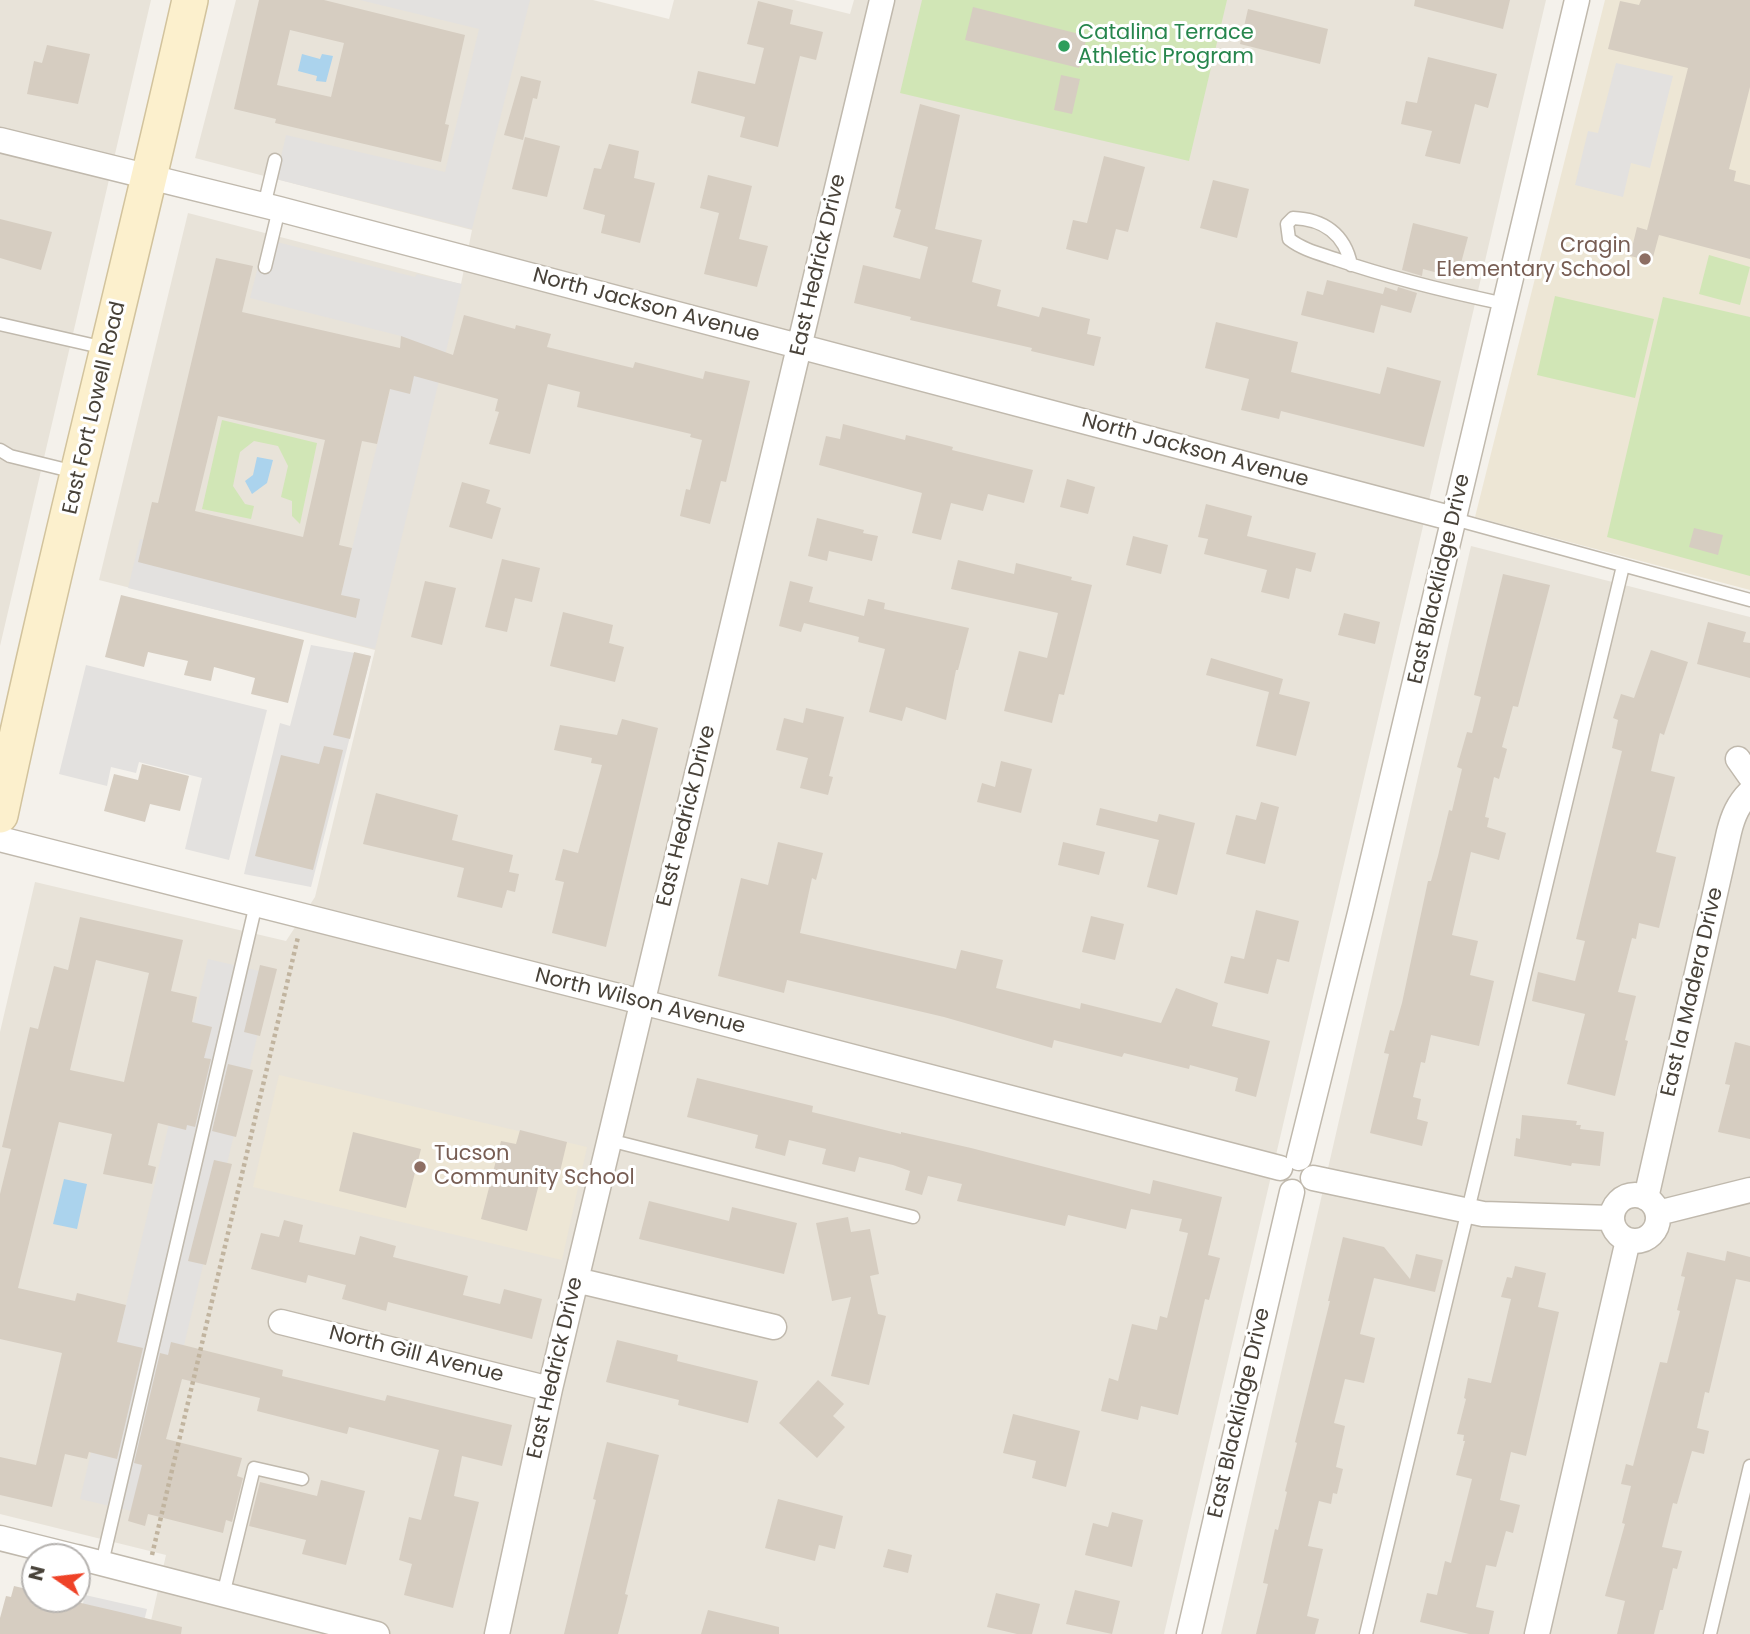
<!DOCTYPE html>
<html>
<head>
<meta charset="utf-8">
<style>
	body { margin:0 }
	#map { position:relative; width:1750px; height:1634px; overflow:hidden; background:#f4f1eb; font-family:Poppins,sans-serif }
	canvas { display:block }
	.north { position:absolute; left:21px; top:1543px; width:70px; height:70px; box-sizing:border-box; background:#fff; border:2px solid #b6b3b0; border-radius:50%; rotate:284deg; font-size:19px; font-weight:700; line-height:28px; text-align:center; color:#484239 }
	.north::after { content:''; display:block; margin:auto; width:24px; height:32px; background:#ef4227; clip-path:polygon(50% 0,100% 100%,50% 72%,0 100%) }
</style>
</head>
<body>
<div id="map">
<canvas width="1750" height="1634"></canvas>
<div class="north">N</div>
</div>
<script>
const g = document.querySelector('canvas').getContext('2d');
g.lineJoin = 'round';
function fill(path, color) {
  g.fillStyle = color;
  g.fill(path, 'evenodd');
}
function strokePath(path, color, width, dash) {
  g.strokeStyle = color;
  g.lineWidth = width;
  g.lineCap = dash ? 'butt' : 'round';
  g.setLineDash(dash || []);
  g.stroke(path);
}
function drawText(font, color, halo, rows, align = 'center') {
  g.font = font + ' Poppins,sans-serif';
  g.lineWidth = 6;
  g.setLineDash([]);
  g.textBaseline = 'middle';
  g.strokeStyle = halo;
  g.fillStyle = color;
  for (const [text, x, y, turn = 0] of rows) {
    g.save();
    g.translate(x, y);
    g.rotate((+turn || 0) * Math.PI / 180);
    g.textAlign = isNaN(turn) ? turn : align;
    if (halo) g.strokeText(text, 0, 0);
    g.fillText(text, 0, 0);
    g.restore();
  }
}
const residential = new Path2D(`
	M0,0H151L0,646Z
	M236,0H593L669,19L674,0H794L850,14L854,0H1546L1164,1634H148L166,1555L0,1514V1032L35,882L286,941L315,897L375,650L99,580L188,213L461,284L472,230L195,158Z
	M1471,546L1750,617V1634H1221Z`);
const education = new Path2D(`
	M1605,0H1750V590L1475,517Z
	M279,1075L587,1147L562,1260L253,1187Z`);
const green = new Path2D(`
	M922,0H1227L1189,161L900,93Z
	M1709,255L1750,267L1740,305L1699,294Z
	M1555,296L1654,319L1635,398L1537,375Z
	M1663,297L1750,317V576L1607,537Z
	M222,420L317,443L300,524L292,516V501L281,497L288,466L278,446L254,441L240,452L233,486L245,504L254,506L251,519L202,509Z`);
const parking = new Path2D(`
	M360,0H530L472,229L276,179L286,135L445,172L479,29Z
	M1616,63L1673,76L1650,168L1631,163L1623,197L1575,185L1588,131L1598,133Z
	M265,239L415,277L417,274L462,284L375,649L128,588L140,539L343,586L400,350L401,336L250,298Z
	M311,645L371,656L311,887L244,874L280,723L290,726Z
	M86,665L267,710L229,860L185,849L202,778L139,762L136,773L111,767L107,786L59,774Z
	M208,959L272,974L144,1514L80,1499Z
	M85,1595L147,1609L141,1634H76Z`);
const water = new Path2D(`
	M302,54L320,59L322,54L333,56L326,82L316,81L317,76L298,71Z
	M257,457L273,460L267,483L252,494L245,481L253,475Z
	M64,1179L87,1184L77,1229L53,1224Z`);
const building = new Path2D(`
	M259,0H324L465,35L445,124L449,125L441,162L275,123L276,119L234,109ZM290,30L344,43L331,97L277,85Z
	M1415,0H1510L1503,29L1414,6Z
	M1641,0H1750V87L1729,169L1736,171L1734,181L1750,185V259L1659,235L1652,261L1630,256L1637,227L1647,230L1688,68L1608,49L1620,1L1639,5Z
	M758,1L793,10L790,24L823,32L816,60L800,56L778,147L740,137L745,117L691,103L698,71L755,84L764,48L747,44Z
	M973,7L1087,36L1079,68L965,40Z
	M1248,9L1328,29L1320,64L1240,44Z
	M47,45L90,54L78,104L27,94L34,61L42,63Z
	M1428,57L1497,74L1488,108L1475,104L1460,164L1425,156L1432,131L1401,124L1406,101L1417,103Z
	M1061,75L1080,79L1072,114L1054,110Z
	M521,76L541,81L537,99L533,98L523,140L504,135Z
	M920,104L960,115L935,229L982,240L972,282L1001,290L997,306L1039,317L1042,307L1090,319L1087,334L1101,337L1094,366L1031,351L1032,348L910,320L911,317L854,303L863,265L920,279L928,247L893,237L901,210L895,208Z
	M525,137L560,146L547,197L512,189Z
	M609,144L639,151L634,178L655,183L640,243L601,233L605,215L583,209L594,168L601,169Z
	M1104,156L1145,167L1128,232L1116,229L1108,260L1066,249L1073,220L1087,223Z
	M708,175L752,186L739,239L768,246L757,287L704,274L719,213L700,208Z
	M1213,180L1249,189L1237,238L1200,228Z
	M0,219L52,232L41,270L0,258Z
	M1413,223L1468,237L1457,278L1423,269L1422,276L1402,270Z
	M216,258L253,266L242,312L400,348L401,336L453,355L464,315L515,329L516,325L551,334L547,347L633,368L635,362L703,379L705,371L750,381L726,482L721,481L710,524L680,516L686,489L690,490L702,440L690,437L691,434L577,407L580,392L548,384L530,454L489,444L499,412L495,411L498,399L414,376L410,394L390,389L377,444L362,441L339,545L352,548L341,595L360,599L356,618L138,562L152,502L158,503ZM218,416L325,440L303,537L195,511Z
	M1327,280L1383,294L1385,287L1397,291L1398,287L1417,293L1411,313L1381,305L1374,333L1301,315L1307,291L1323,295Z
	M1216,322L1298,342L1291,372L1380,394L1387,367L1441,381L1424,447L1281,411L1279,419L1241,410L1249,379L1205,368Z
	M843,424L905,440L906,435L953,447L952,450L1033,470L1024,503L988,494L983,511L951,503L941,540L912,533L922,493L819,465L826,436L840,439Z
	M1067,479L1095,487L1088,514L1060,507Z
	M462,482L490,490L486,503L501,508L492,539L449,527Z
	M1206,504L1252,516L1247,536L1316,553L1311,572L1296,568L1289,599L1261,592L1267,570L1204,554L1208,539L1198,537Z
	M817,518L864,530L863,533L878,536L872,561L829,551L827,561L808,556Z
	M1694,528L1723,535L1718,555L1689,547Z
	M1133,536L1168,545L1161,574L1126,565Z
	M502,559L540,568L532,602L515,598L507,632L485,627Z
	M958,560L1014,574L1016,563L1072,577L1071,580L1092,585L1064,695L1059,694L1052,723L1004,711L1019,651L1047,658L1058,613L951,589Z
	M1503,574L1550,585L1518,707L1513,706L1502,747L1507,749L1499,779L1494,777L1485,817L1489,818L1487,827L1506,833L1499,860L1471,852L1452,935L1478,941L1470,975L1494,981L1479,1046L1431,1035L1425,1063L1421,1062L1413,1097L1421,1099L1417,1119L1428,1122L1422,1146L1370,1133L1389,1054L1384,1053L1390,1030L1394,1031L1402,1003L1428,881H1431L1438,856L1449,810L1452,811L1462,769L1457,767L1467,732L1472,733L1481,697L1474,695Z
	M425,581L456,588L442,645L411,637Z
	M790,581L813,587L809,602L864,616L868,599L885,603L884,609L969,628L958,670H956L946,720L906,707L902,721L869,712L885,649L858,642L859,637L804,623L801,632L779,626Z
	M121,595L304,640L288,703L251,694L255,678L214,667L211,681L184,675L188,661L148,652L144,667L105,657Z
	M563,612L613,625L609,643L624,647L615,682L550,666Z
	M1344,613L1380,622L1375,644L1338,635Z
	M1708,622L1746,632L1743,642L1750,643V678L1697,664Z
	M1651,650L1688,662L1664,735L1660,733L1651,771L1675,777L1656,852L1676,857L1659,928L1639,923L1636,939L1632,938L1618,992L1636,996L1625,1040L1628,1041L1615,1096L1567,1084L1585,1014L1532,1001L1538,972L1575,981L1585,941L1576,939L1622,751L1612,748L1618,720L1613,718L1621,694L1634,698Z
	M354,652L371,656L350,739L333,735Z
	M1211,658L1283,679L1279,694L1310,702L1296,756L1256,746L1269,692L1206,675Z
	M806,708L844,717L829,776L833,777L828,795L800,788L808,758L776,750L784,718L803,723Z
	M622,719L658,728L606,947L552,933L564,882L555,880L563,849L578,853L602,765L591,763L592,758L554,750L560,725L617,735Z
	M324,746L343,750L313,870L255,856L281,755L319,764Z
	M1001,761L1032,769L1021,813L977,802L982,783L995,787Z
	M142,764L189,776L180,811L150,804L145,822L104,811L114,774L138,780Z
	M376,793L458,815L452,840L513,855L509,872L519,874L515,892L507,890L502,908L457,897L464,868L363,844Z
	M1261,802L1279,807L1265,864L1226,854L1236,815L1256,820Z
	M1100,808L1157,822L1159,814L1195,823L1177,895L1147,887L1159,840L1096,825Z
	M778,842L823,853L816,880L812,878L800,933L956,969L961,950L1003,960L996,988L1080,1009L1081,1003L1161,1023L1176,988L1218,1003L1212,1026L1270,1041L1256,1097L1235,1091L1238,1078L1190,1065L1189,1069L1124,1053L1122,1057L1054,1040L1052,1048L944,1017L787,980L784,993L718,976L741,878L768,885Z
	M1063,842L1105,852L1099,875L1058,865Z
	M1256,910L1299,921L1289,962L1277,959L1268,994L1224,983L1231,956L1244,959Z
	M1091,916L1124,924L1115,960L1082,952Z
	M80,917L183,940L171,991L197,997L192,1022L212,1027L204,1058L211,1059L195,1127L187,1125L186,1130L158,1123L148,1165L156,1167L152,1184L103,1174L112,1134L59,1122L18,1288L75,1301L77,1293L126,1305L117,1342L143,1348L117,1459L89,1452L87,1459L65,1454L52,1507L0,1495V1457L36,1465L62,1353L0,1339V1194L11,1149L2,1147L30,1027L38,1029L54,966L68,970ZM96,960L149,973L124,1082L70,1070Z
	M260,965L277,969L260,1036L244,1032Z
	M1735,1042L1750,1046V1139L1718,1132L1730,1085L1725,1084Z
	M228,1064L253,1070L236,1137L212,1131Z
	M697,1078L813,1106L812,1112L901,1134V1132L971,1148L1150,1194L1153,1180L1222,1197L1208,1255L1220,1258L1209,1300L1205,1299L1178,1415L1141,1406L1138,1420L1101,1411L1109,1378L1118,1381L1132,1324L1157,1330L1160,1316L1167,1318L1188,1233L1179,1231L1182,1219L1131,1209L1126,1229L1068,1215L1065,1226L957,1201L962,1184L928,1176L922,1195L905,1190L910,1171L893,1165L859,1157L855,1172L822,1164L826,1149L789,1140L785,1156L755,1148L758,1135L687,1117Z
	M1522,1115L1577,1121L1576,1125H1581L1580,1129L1604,1132L1600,1166L1572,1163L1571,1166L1514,1156L1516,1138L1520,1139Z
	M520,1130L567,1142L558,1180L541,1176L527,1231L481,1219L501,1141L516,1144Z
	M353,1132L421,1149L406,1208L339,1191Z
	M214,1160L232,1164L206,1265L188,1261Z
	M649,1201L729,1221L732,1207L797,1223L784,1274L639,1239Z
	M848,1217L851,1232L870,1229L879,1274L870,1276L878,1314L886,1316L869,1385L831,1376L851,1297L832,1301L816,1223Z
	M284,1220L303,1225L299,1242L355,1255L360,1236L396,1246L393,1257L468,1276L463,1295L500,1304L504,1289L542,1299L532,1339L388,1302L386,1311L342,1299L346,1285L308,1275L306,1283L251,1269L261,1233L279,1237Z
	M1343,1237L1384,1247L1410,1279L1416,1254L1443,1260L1435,1292L1374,1278L1360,1334L1375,1338L1364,1383L1345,1379L1334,1423L1345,1426L1336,1467L1343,1469L1337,1494L1333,1493L1331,1504L1319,1501L1308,1546L1323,1549L1307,1616L1319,1619L1315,1634H1256L1268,1584L1263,1583L1275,1529L1278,1530L1287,1492L1285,1491L1297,1443L1295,1442L1330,1301H1328Z
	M1727,1251L1750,1257V1282L1736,1279L1709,1393L1705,1392L1697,1428L1709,1431L1704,1454L1692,1451L1677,1504L1673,1503L1662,1547L1682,1551L1677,1569L1673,1568L1663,1610H1660L1654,1634H1617L1625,1601L1605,1596L1625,1524L1622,1523L1631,1486L1621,1484L1626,1464L1633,1466L1660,1362L1667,1363L1680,1311L1677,1310L1685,1277L1681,1276L1687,1252L1725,1261Z
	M1515,1266L1546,1273L1538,1307L1559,1312L1526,1456L1511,1452L1500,1500L1520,1505L1513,1533L1506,1531L1496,1567L1486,1565L1476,1607L1494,1611L1489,1634H1469L1420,1622L1427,1593L1437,1595L1445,1561L1451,1563L1472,1479L1456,1475L1465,1441H1463L1464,1435L1457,1434L1466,1399L1464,1398L1468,1378L1491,1383L1511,1299L1501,1297L1507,1277L1512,1278Z
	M617,1340L678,1355L677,1361L758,1381L748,1423L678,1405L679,1400L606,1382Z
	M171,1342L283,1370L282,1376L385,1401L387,1395L512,1425L502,1466L462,1456L454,1496L479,1502L453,1608L404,1595L412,1564L399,1560L409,1517L421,1520L439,1450L349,1427L347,1434L257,1411L260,1398L182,1379L166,1439L242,1458L237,1476L243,1478L232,1522L226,1520L223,1533L148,1514L145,1526L128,1521L142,1465L134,1463L160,1353L168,1355Z
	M818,1380L844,1404L833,1416L845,1427L817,1458L779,1423Z
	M1013,1414L1080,1431L1066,1487L1032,1478L1036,1461L1003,1453Z
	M607,1442L659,1455L625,1594L628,1595L618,1634H564L596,1500L593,1499Z
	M321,1480L365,1491L346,1565L302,1554L306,1540L249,1526L260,1482L317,1496Z
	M778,1499L843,1516L835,1549L819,1545L815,1561L765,1548Z
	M1112,1512L1143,1520L1132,1567L1085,1555L1093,1523L1108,1527Z
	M888,1549L912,1555L908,1573L883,1567Z
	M14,1586L35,1591V1599H64L120,1612L182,1627L181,1634H0V1618L6,1596L11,1597Z
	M1075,1590L1120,1601L1112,1634L1066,1624Z
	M996,1593L1040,1604L1032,1634H1017L987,1627Z
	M708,1610L779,1627V1634H701Z`);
const path = new Path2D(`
	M152,1555L298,937`);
const service = new Path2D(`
	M264,206L275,160
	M1351,265C1345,234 1323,219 1293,218L1287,224L1289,239C1303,250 1321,254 1338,260C1393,279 1449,292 1505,304
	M265,267L279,209
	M0,324L105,348
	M0,450L10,456L75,472
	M1454,519L1750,600
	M609,1140L913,1217
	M102,1563L256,904
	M223,1595L254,1468L302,1479
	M1366,1634L1623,566
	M1710,1634L1750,1466`);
const minor = new Path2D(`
	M0,140L279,209L1454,519
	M1738,759L1750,776
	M0,839L642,1002L1280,1168
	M1299,1158L1360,913L1577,0
	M1313,1178L1483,1214L1612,1218
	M1612 1218a23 23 0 1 1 46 0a23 23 0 1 1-46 0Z
	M1646,1198L1729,832C1733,816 1738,804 1750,792
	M1658,1213L1750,1190
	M576,1280L774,1327
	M281,1322L550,1389
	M0,1538L76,1557
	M77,1557L377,1634
	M497,1634L550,1389L882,0
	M1189,1634L1292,1192
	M1537,1634L1628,1240`);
const secondary = new Path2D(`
	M0,815C58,542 129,272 190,0`);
const markers = [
	[1064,46,7,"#2e9e5b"],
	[1645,259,7,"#8d6e63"],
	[420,1167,7,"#8d6e63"]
];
const leisureNames = [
	["Catalina Terrace",1078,34],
	["Athletic Program",1078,58]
];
const educationNames = [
	["Cragin",1631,247],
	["Elementary School",1631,271],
	["Tucson",434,1155,"left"],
	["Community School",434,1179,"left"]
];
const streetNames = [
	["East Hedrick Drive",819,265,-77],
	["North Jackson Avenue",646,306,15],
	["East Fort Lowell Road",95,408,-77],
	["North Jackson Avenue",1195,451,15],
	["East Blacklidge Drive",1440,579,-77],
	["East Hedrick Drive",687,816,-76],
	["East la Madera Drive",1693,992,-77],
	["North Wilson Avenue",640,1002,14],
	["North Gill Avenue",416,1355,14],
	["East Hedrick Drive",556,1368,-77],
	["East Blacklidge Drive",1240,1413,-77]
];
fill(residential, '#e8e3d9');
fill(education, '#ede6d5');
fill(green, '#d1e6b6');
fill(parking, '#e3e1df');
fill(water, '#abd3ed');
fill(building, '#d6cdc1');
strokePath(service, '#c0b9ad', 15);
strokePath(minor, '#c0b9ad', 27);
strokePath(secondary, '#d2c39d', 38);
strokePath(path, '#c1b49f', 4.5, [3.5, 3.5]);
strokePath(service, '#fff', 12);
strokePath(minor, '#fff', 24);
strokePath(secondary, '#fcf0cd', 35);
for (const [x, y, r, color] of markers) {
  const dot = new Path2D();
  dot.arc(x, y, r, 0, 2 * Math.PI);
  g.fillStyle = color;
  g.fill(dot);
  strokePath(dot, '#fff', 2.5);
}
drawText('21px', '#27864d', '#fff', leisureNames, 'left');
drawText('21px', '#785e54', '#fff', educationNames, 'right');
drawText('21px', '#484239', '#fff', streetNames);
</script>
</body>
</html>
